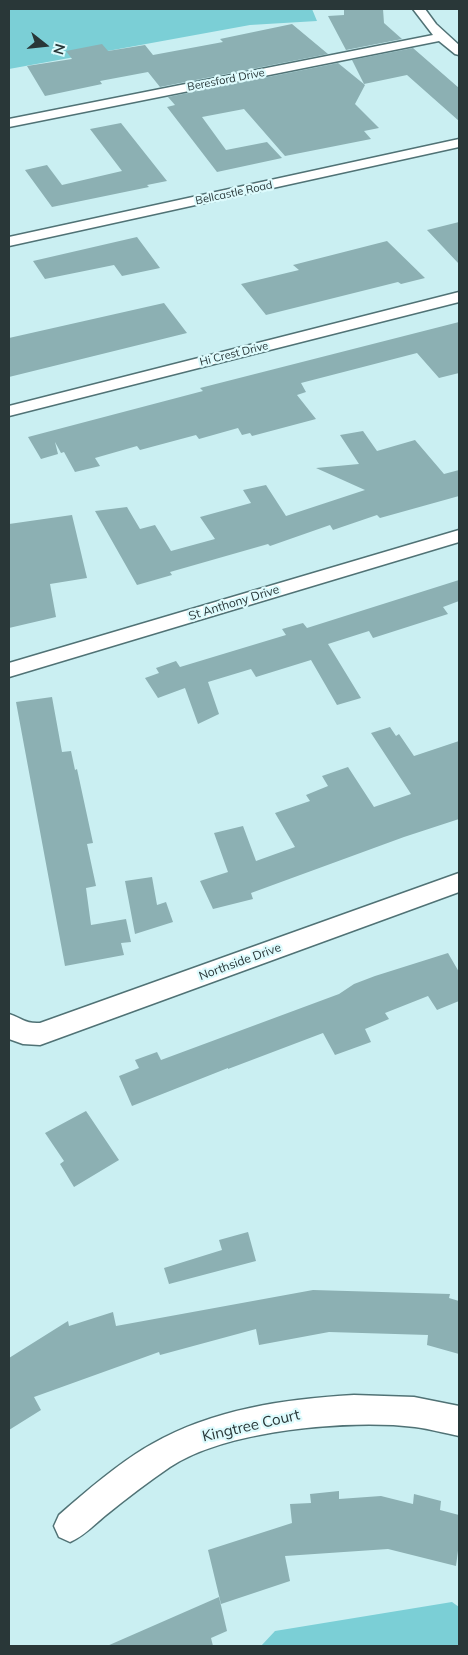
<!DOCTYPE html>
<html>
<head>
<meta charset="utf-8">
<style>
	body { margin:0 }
	#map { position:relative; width:468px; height:1655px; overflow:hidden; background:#caeff2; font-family:Mulish,sans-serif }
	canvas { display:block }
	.frame { position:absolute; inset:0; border:10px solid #293738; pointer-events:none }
	.north { position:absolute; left:20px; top:20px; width:50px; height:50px; -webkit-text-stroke:4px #ddfbfd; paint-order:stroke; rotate:106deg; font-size:14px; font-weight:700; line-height:20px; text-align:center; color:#293738 }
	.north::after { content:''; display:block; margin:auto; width:18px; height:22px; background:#293738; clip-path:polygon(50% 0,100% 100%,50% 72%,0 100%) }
</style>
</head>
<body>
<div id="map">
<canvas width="468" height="1655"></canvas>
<div class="frame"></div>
<div class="north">N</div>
</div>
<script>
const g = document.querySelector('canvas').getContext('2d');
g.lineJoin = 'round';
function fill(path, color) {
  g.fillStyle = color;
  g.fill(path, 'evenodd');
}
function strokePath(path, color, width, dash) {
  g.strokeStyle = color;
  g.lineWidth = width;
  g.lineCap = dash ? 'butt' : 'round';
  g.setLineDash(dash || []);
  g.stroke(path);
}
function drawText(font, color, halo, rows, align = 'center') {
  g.font = font + ' Mulish,sans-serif';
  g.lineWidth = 4.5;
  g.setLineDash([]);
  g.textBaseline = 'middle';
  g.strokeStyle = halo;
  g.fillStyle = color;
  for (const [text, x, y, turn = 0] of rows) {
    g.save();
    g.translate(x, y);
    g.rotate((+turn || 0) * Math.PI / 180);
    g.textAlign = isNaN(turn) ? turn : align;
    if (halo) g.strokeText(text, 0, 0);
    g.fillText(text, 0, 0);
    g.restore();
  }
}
const green = new Path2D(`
	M9,9H312L317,21L250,25L9,69Z
	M452,1602L459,1607V1646H261L275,1631Z`);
const building = new Path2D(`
	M344,9H383L384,23L402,39L346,50L328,16L344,15Z
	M292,24L328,54L160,87L148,72L100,81L102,84L45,96L27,66L72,59L66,51L102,44L108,51L145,45L153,55L223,42L220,39Z
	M413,48L459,88V121L407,75L364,84L352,60Z
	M338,63L365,85L355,104L379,128L364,131L371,139L285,156L244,109L202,117L226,150L267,142L282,158L217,172L167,107L175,105L168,97Z
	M121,123L167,181L147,185L149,187L52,207L25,170L47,165L62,185L122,171L90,129Z
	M459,222V264L427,230Z
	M137,237L160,268L122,276L114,265L45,279L33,261Z
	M387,241L425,278L401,284L398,282L266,315L241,284L299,270L293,265Z
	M164,303L187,333L9,377V338Z
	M459,322V373L439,378L417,353L301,383L306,392L297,395L316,419L252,436L250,433L242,435L238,428L199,439L196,435L140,450L137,446L95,458L100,466L75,472L64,452L61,453L55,442L58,454L41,459L28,437L203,391L200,388Z
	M363,431L377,451L415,440L444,474L459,470V496L380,518L377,515L333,530L330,525L270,546L268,544L170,572L172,575L137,585L95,511L127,507L140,529L155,525L171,551L215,539L200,517L251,503L243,490L266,485L286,516L365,490L316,468L359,464L340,435Z
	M72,515L87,578L50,584L56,617L9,628V524Z
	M459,580V601L443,607L448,614L373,638L369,631L328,644L361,698L337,705L311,660L256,677L251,669L208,682L219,714L198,724L185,688L158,698L145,678L159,673L156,668L176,661L180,667L286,635L282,629L303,623L307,628Z
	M52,697L62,752L71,751L75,770L77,769L93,843L87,844L96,886L86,888L91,925L126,919L131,942L121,943L124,955L65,966L16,702Z
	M390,727L396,736L399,734L414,756L459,741V819L404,837L251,893L253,899L213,909L200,881L228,872L214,833L243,826L256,861L295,847L275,813L310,801L306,795L328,786L322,776L348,767L374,807L411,794L371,733Z
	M152,877L157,905L166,902L173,922L135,934L125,881Z
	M448,953L459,972V1001L437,1010L428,996L385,1013L389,1019L365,1029L371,1042L335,1055L323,1033L228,1069V1068L132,1106L119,1076L139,1068L135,1060L157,1052L161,1060L339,994L354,984L375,976Z
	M86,1111L119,1160L74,1187L60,1164L64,1161L45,1133Z
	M248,1232L256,1261L169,1284L164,1268L222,1250L219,1240Z
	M313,1290L450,1294L449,1298L459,1301V1354L427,1345L428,1335L329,1332L259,1345L256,1329L160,1355L159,1352L34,1397L41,1410L9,1430V1358L68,1321L69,1326L113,1312L116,1326Z
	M339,1491V1499L381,1496L413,1504L414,1494L441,1501L440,1510L459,1515V1543L456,1566L388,1549L285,1556L290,1581L221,1604L208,1550L292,1523L290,1504L311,1503L310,1494Z
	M219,1597L227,1631L211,1638L213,1646H107Z`);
const minor = new Path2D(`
	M413,9H425L436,24L459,45V55L455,54L439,41L9,127V119L433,35Z
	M459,139V147L9,246V237Z
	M459,292V302L9,416V406Z
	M459,530V542L9,677V663Z
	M459,873V892L40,1045L23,1044L9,1039V1014C22,1018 25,1024 40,1023Z
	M354,1395L414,1397L459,1406V1436C444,1433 430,1429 415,1427C349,1419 226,1430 170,1467C148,1482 127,1498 106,1515C94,1525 84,1536 70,1542L59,1537L54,1526L59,1515L67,1508C91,1487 123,1460 152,1444C213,1409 285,1399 354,1395Z`);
const farStreetnames = [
	["Beresford Drive",226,80,-11],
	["Bellcastle Road",234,193,-12],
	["Hi Crest Drive",234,354,-14]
];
const streetNames = [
	["St Anthony Drive",234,603,-17],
	["Northside Drive",240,962,-20]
];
const nearStreetnames = [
	["Kingtree Court",251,1426,-13]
];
fill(green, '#7bcfd6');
fill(building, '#8cb0b3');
strokePath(minor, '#507275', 3);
fill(minor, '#fff');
drawText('11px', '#293738', '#ddfbfd', farStreetnames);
drawText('12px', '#293738', '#ddfbfd', streetNames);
drawText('15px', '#293738', '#ddfbfd', nearStreetnames);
</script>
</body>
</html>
